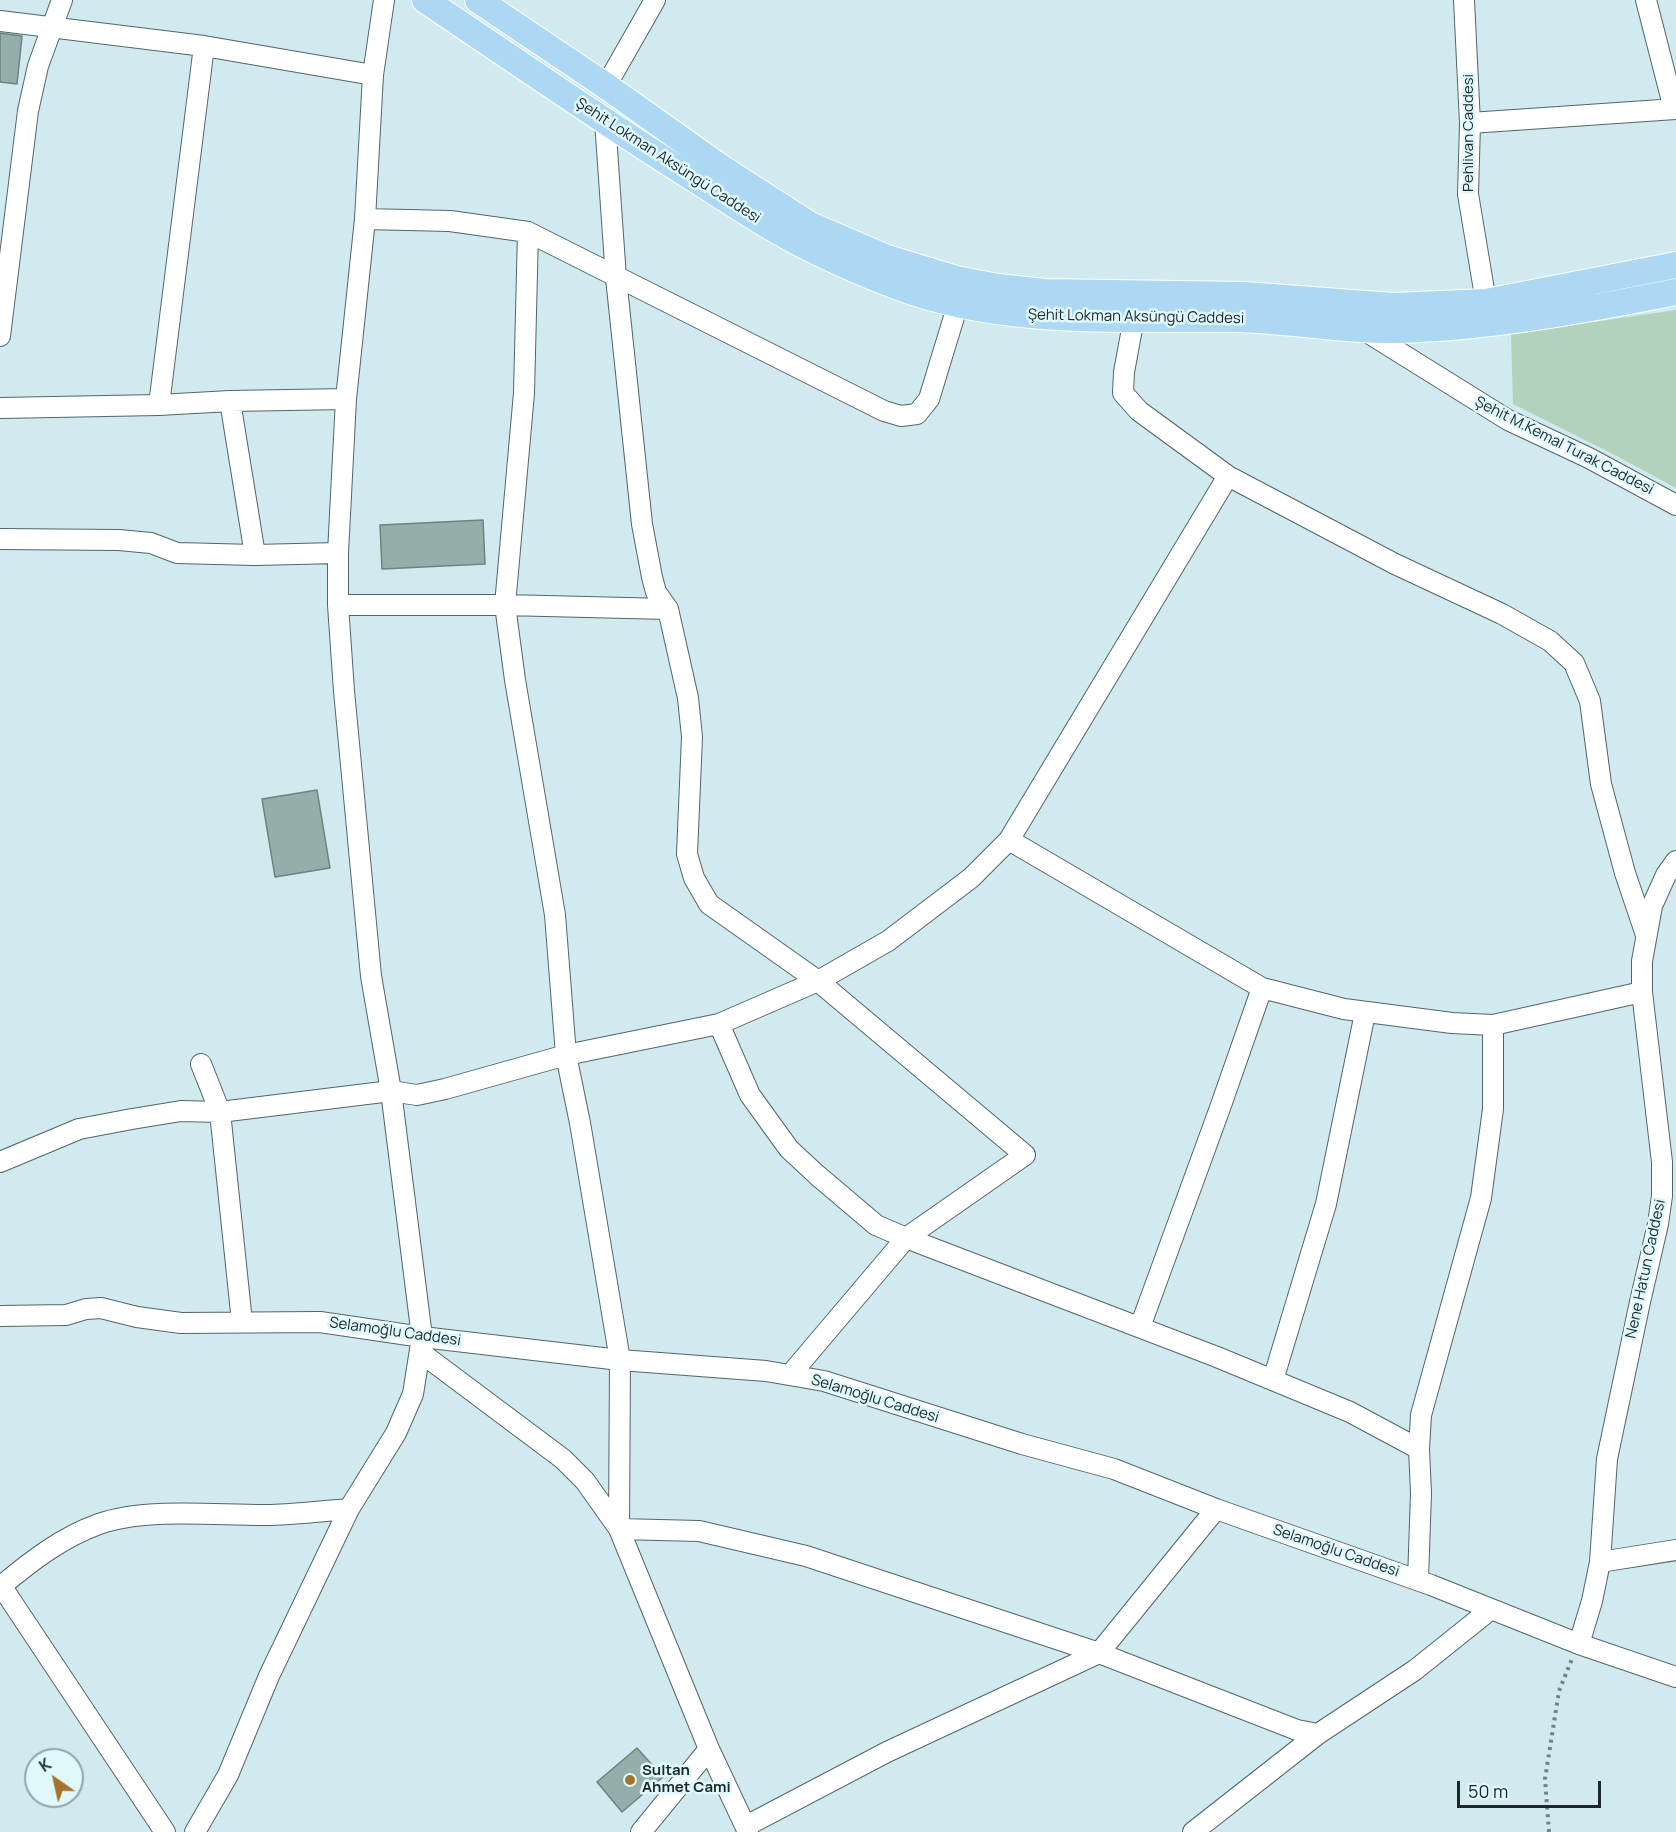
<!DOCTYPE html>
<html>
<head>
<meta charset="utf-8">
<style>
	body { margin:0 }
	#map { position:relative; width:1676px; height:1832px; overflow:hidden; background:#d1eaef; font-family:Manrope,sans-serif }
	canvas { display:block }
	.north { position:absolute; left:24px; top:1748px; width:60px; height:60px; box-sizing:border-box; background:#def8fc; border:2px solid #91a4a7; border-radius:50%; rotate:326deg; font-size:16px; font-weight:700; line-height:24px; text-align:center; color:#1d2628 }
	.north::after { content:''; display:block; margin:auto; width:21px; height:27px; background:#a6722b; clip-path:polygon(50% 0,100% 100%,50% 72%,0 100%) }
	.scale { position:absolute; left:1457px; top:1781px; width:144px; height:27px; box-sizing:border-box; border:3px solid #1d2628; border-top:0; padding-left:8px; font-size:18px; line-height:21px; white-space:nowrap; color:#1d2628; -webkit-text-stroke:4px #def8fc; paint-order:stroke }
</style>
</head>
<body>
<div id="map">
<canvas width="1676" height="1832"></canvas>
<div class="north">K</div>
<div class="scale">50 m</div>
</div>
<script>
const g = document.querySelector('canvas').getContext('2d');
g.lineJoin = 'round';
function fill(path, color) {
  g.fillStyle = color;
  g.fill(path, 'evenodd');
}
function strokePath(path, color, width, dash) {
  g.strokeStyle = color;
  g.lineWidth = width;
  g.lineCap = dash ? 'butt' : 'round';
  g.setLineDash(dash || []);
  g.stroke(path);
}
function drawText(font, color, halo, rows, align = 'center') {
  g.font = font + ' Manrope,sans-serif';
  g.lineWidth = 5;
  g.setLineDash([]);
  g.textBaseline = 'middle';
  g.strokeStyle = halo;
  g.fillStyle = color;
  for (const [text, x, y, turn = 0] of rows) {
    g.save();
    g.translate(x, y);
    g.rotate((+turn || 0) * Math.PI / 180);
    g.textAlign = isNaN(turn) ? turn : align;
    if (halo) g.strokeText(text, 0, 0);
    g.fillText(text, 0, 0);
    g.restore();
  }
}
const green = new Path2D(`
	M1676,310V488L1609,452L1513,404L1511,334Z`);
const building = new Path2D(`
	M0,33L22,36L17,84L0,82Z
	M483,520L485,564L382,569L380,525Z
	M317,790L330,868L275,877L262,799Z
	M637,1748L663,1777L622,1812L597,1782Z`);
const path = new Path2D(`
	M1549,1832L1545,1779L1559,1691L1572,1659`);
const minor = new Path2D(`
	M1464,0L1470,123L1468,194L1486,302
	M1646,0L1674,109
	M0,21L204,46L373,75
	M606,86L655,0
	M605,121L616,278L642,524L652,577L656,592L668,609
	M1470,123L1676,109
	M365,219L450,221L528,232L884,411L901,416L917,414L929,399L958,304
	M528,232L524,393L505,605L515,680L555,915L566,1055L580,1123L620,1360L619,1529L699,1531L806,1556L1099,1653L1297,1730L1318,1734
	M1134,318L1124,372L1123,393L1139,411L1228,476L1395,564L1502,614L1550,641L1574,663L1590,701L1601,784L1625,873L1646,935
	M1362,329L1508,420L1589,458L1676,505
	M0,336L28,111L38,66L62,0
	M230,401L346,399
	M159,405L204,46
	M0,408L159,405L230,401L255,555
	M0,539L119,540L151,543L177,553L255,555L338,553
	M338,605H505L668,609L688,698L692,737L687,854L694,878L709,904L818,981L1025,1155L906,1238L790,1375
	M1009,840L1262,988L1344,1009L1452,1023L1493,1025L1642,992
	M719,1024L750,1095L789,1149L817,1175L876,1225L906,1238L1217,1357L1350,1412L1419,1449
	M201,1064L220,1112L242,1322
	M0,1162L79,1129L132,1119L181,1111L220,1112L391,1091L417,1095L445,1089L566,1055L719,1024L818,981L888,941L971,878L1009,840L1228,476
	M0,1316L66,1315L86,1309L101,1308L137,1317L181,1323L320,1322L422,1337L620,1360L766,1371L824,1381L1022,1444L1114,1469L1216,1509L1431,1585L1579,1644L1676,1677
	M1140,1327L1220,1108L1262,988
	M420,1352L563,1459L585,1481L619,1529L709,1749L748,1832
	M1273,1380L1326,1204L1365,1013
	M1600,1562L1676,1550
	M1418,1580L1421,1493L1419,1449L1421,1415L1481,1198L1493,1109V1025
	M0,1584L165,1832
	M0,1587C30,1562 62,1537 99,1524C147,1507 220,1516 271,1515C297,1514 323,1511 349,1509
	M1579,1644L1592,1601L1600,1562L1607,1459L1640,1302L1658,1224L1662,1196V1162L1642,992V961L1652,906L1666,875L1676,861
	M746,1826L887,1752L1099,1653L1216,1509
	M195,1832L228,1775L269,1676L349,1509L396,1433L413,1394L422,1337L391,1091L371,976L344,691L338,605V553L346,399L365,219L373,75L384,0
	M641,1832L709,1749
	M1193,1832L1318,1734L1415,1670L1490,1610`);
const major = new Path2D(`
	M425,0C513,59 599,119 688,175C717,193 745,212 774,229C812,251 854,270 896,286C1001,326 1118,318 1229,319C1285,319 1340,331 1396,330C1490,328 1584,310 1676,292
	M478,0L606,86L723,169L810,225L887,258L956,279L998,287L1045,292L1245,295L1393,306L1486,302L1676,265`);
const markers = [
	[630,1780,6,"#a6722b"]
];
const streetNames = [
	["Pehlivan Caddesi",1469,133,-90],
	["Şehit Lokman Aksüngü Caddesi",668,161,33],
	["Şehit Lokman Aksüngü Caddesi",1136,317,1],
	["Şehit M.Kemal Turak Caddesi",1564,446,27],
	["Nene Hatun Caddesi",1646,1269,-78],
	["Selamoğlu Caddesi",395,1332,8],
	["Selamoğlu Caddesi",875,1399,17],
	["Selamoğlu Caddesi",1336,1551,19]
];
const poiNames = [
	["Sultan",642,1771],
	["Ahmet Cami",642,1788]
];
fill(green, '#b2d2bb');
fill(building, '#96aea9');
strokePath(building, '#6c837f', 1.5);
strokePath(minor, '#50666a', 22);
strokePath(major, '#fff', 28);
strokePath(path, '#728386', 4, [3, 4.5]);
strokePath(minor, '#fff', 20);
strokePath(major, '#add8f4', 26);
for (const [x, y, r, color] of markers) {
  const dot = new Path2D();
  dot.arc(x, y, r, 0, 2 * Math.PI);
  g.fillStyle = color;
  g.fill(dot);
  strokePath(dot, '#def8fc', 2);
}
drawText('15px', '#1d2628', '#def8fc', streetNames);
drawText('bold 15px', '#1d2628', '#def8fc', poiNames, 'left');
</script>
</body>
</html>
